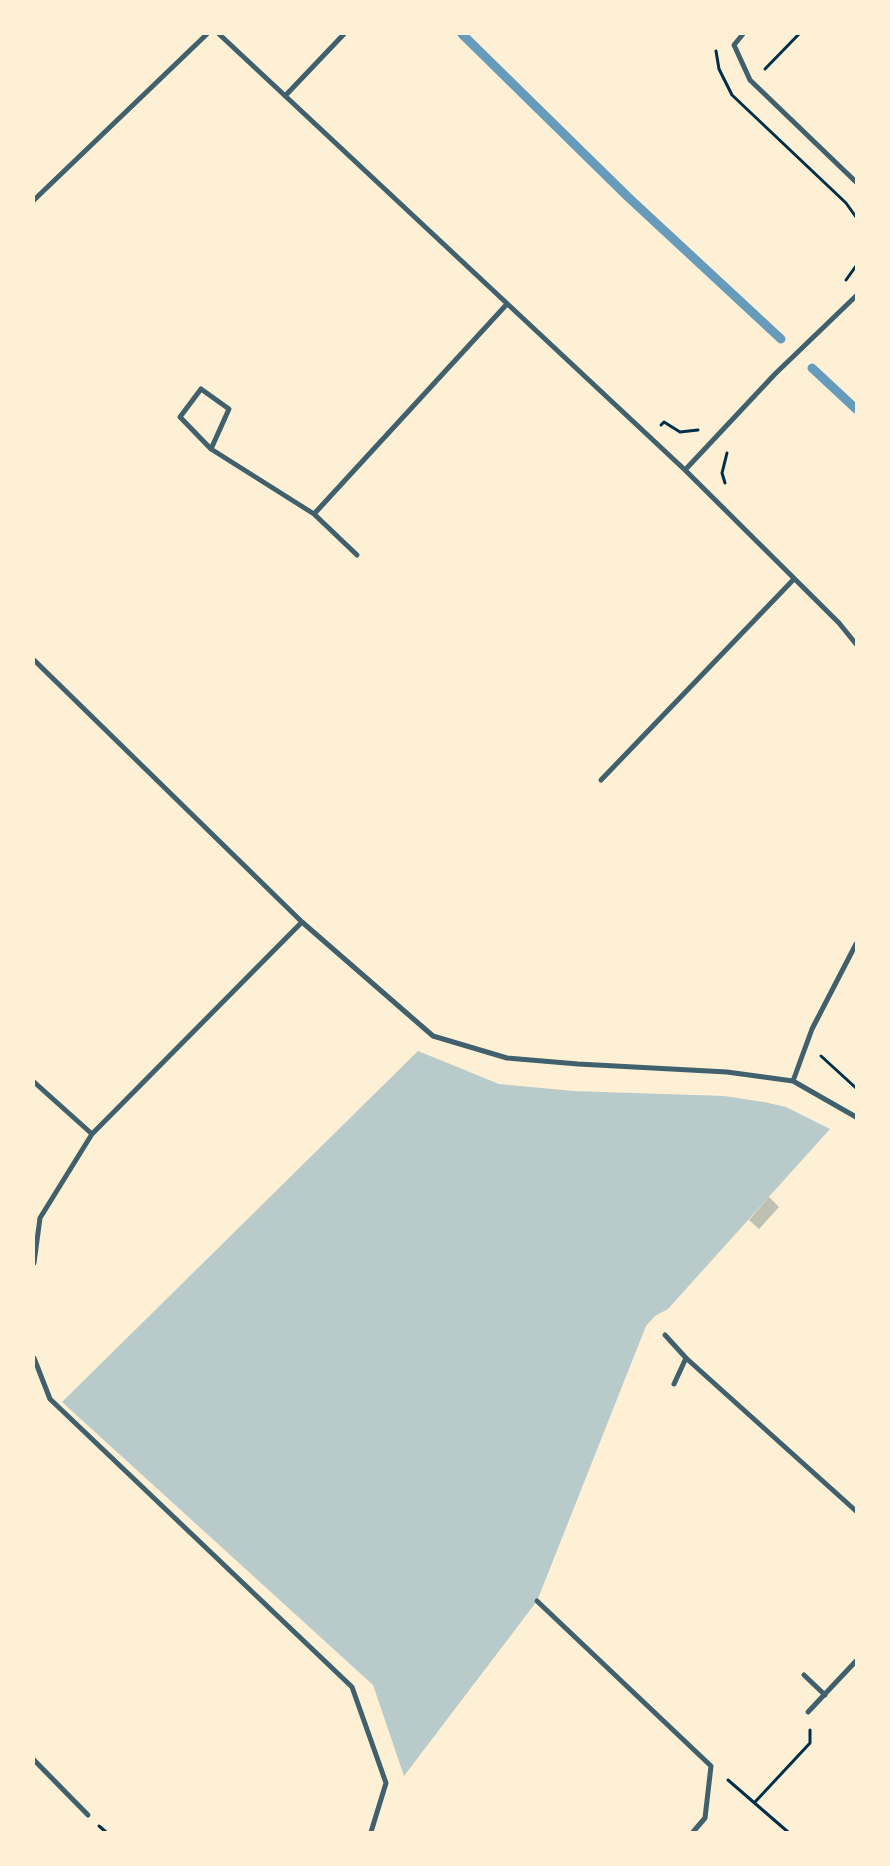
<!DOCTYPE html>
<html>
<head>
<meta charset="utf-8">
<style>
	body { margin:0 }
	#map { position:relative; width:890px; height:1866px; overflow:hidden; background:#fdf0d5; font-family:"Libre Baskerville",serif }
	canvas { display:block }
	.frame { position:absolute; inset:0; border:35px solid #fdf0d5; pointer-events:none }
</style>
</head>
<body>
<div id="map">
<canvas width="890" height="1866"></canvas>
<div class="frame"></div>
</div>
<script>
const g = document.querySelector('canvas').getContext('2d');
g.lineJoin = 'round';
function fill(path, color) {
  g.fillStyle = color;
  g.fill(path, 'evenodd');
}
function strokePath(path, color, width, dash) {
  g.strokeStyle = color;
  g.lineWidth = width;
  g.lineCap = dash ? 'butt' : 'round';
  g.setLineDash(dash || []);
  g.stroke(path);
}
const green = new Path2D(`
	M418,1051L499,1084L573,1091L724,1096L764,1102L786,1107L830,1129L668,1309L655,1316L646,1326L537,1601L404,1776L373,1685L62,1402Z`);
const stream = new Path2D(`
	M462,34L628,197L781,339
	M812,368L856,409`);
const building = new Path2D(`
	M769,1197L779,1207L759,1229L749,1220Z`);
const path = new Path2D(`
	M716,51L719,69L732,95L846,203L856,217
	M765,69L799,34
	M846,280L856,266
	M661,425L664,422L680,432L698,430
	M725,483L722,473L727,453
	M821,1056L856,1088
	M728,1780L788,1832
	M755,1802L810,1743V1730
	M99,1826L106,1832`);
const minor = new Path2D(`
	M219,34L685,470L839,623L856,644
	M743,34L734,45L750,80L856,182
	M285,96L344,34
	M34,200L207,34
	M211,449L229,409L201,389L180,417L211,449L314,514L507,304
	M685,470L775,374L856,296
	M314,514L357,555
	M34,660L302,922L433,1036L507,1058L578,1064L727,1072L793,1081L856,1117
	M601,780L794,579
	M793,1081L812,1029L856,944
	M34,1082L92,1134
	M34,1263L40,1218L92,1134L302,922
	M665,1335L686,1358L856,1511
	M34,1358L50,1399L352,1687L386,1783L371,1832
	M674,1384L686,1358
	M537,1601L711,1766L705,1818L693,1832
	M804,1675L825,1695
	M808,1712L856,1661
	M34,1760L88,1815`);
fill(green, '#b9caca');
strokePath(stream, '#669bbc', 9);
fill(building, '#bec0b2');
strokePath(path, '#003049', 3);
strokePath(minor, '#3f606c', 5);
</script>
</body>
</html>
